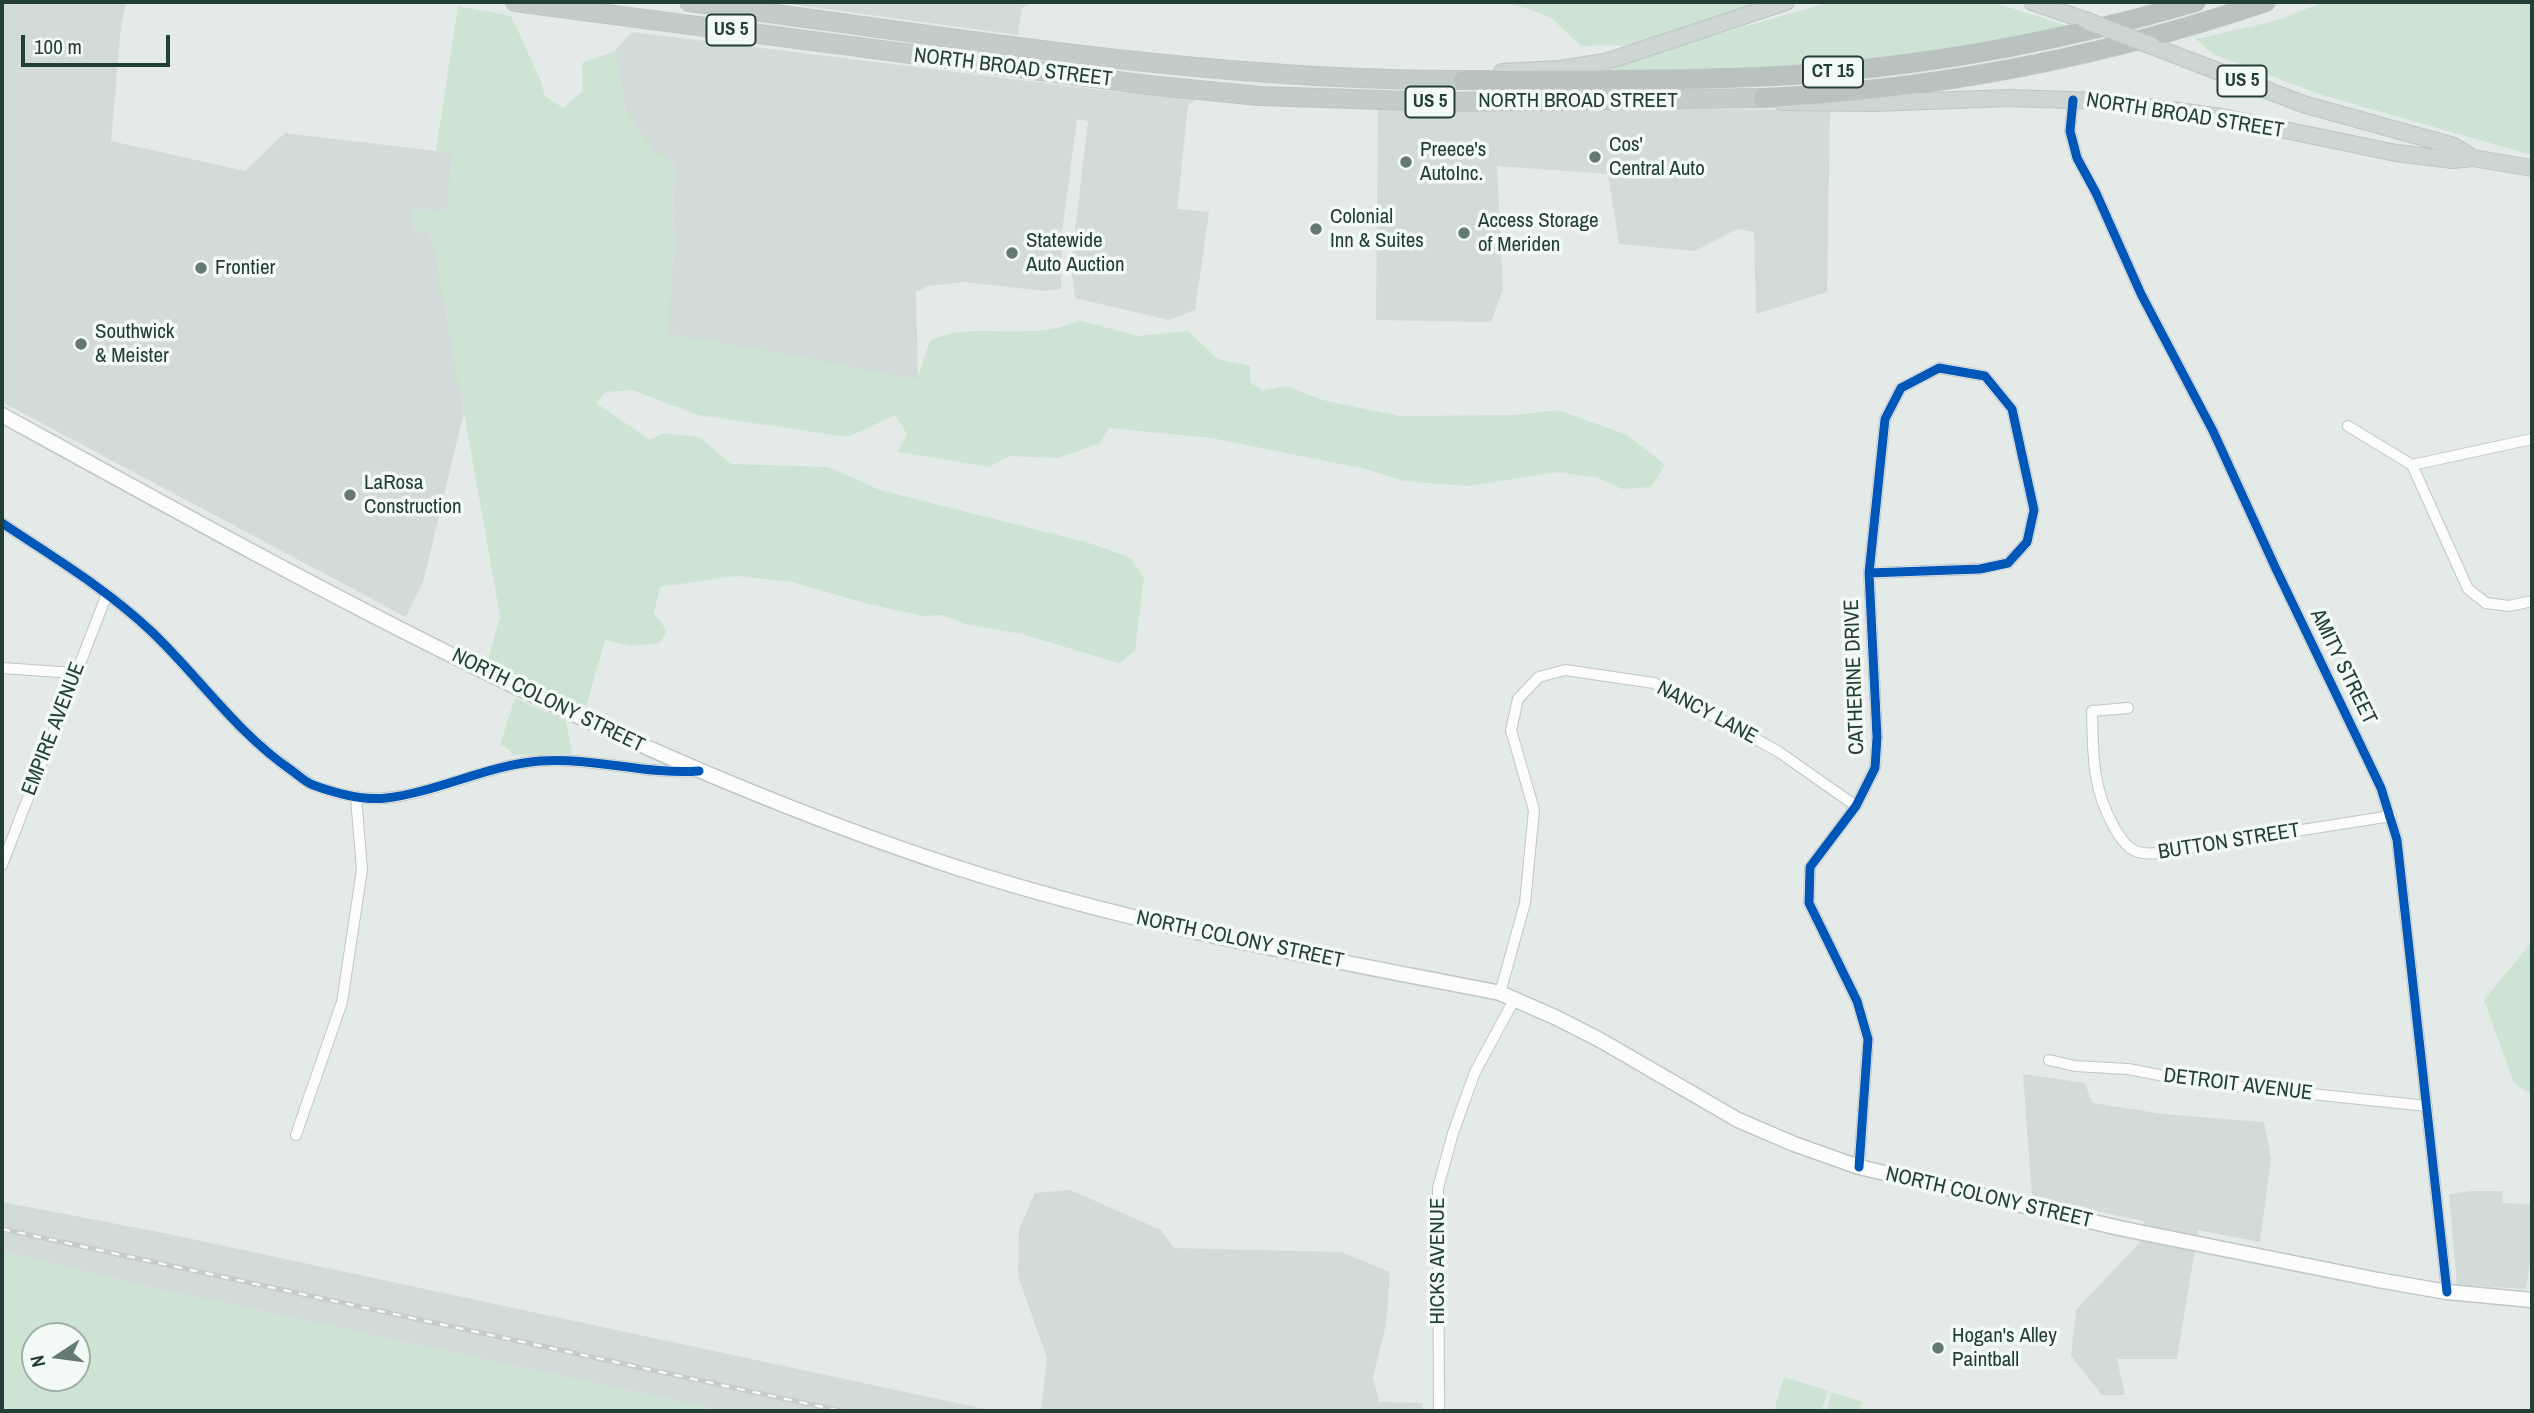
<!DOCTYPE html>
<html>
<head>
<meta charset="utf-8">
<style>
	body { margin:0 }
	#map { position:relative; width:2534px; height:1413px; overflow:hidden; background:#e4eae7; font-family:"Archivo Narrow",sans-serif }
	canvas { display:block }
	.frame { position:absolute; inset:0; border:4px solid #223e35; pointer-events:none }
	.north { position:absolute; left:21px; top:1322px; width:70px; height:70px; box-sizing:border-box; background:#f3f9f5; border:2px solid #9faea8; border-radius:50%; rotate:257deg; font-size:19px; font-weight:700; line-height:28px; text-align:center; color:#223e35 }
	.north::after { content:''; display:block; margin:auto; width:24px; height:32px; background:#667a73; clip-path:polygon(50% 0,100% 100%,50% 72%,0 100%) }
	.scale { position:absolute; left:21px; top:35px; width:149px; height:32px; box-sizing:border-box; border:4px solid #223e35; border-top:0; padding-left:9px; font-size:21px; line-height:24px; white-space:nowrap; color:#223e35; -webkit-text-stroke:5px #f3f9f5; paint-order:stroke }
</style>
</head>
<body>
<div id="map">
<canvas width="2534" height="1413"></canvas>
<div class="frame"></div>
<div class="north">N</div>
<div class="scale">100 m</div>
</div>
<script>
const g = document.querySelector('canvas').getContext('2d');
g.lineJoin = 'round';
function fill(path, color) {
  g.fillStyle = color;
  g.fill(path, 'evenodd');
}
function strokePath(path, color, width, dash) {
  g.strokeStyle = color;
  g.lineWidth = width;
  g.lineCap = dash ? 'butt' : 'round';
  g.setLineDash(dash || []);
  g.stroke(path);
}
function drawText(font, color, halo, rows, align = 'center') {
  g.font = font + ' "Archivo Narrow",sans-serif';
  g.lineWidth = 7;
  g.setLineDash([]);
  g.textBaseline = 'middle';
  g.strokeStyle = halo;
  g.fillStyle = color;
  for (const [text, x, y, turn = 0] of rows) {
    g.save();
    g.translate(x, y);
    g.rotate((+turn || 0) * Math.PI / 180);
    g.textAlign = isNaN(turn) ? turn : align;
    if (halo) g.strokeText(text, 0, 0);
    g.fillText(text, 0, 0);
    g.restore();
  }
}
const built = new Path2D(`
	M2,2H126L121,26L111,141L245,171L285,133L452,153L448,209L442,211L410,210L429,234L436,254L464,412L423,582L406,617L2,402Z
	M775,2H1033L1022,8L1018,35Z
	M632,32L1101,90L1197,99L1188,105L1177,209L1209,212L1195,310L1169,320L1075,298L1071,266L1088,121L1077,119L1062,232L1061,289L1044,291L964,282L928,286L916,292L918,380L667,334L675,240L673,216L675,164L651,150L626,113L615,51Z
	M1378,107L1830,110L1827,292L1756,314L1754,232L1737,229L1695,251L1619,244L1608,174L1497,166L1503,289L1491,322L1376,320Z
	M2023,1074L2085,1083L2092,1103L2163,1114L2264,1122L2271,1159L2260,1242L2198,1230L2177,1359H2117L2125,1395H2102L2071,1356L2076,1310L2140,1242L2144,1221L2032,1198Z
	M1070,1190L1161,1230L1174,1248L1341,1252L1390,1272L1386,1324L1373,1377L1379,1402L1423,1403L1422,1411H1041L1047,1358L1018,1276L1019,1229L1035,1193Z
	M2472,1191H2503L2502,1203L2532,1204V1250L2526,1289L2457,1285L2449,1194Z
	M2,1202L164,1233L994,1411H723L158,1289L2,1252Z`);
const green = new Path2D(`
	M1498,2H1759L1630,45L1581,46L1551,18L1527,8Z
	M1830,2H1992L2068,26C2017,36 1967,47 1916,55C1818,71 1716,72 1617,70L1614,64Z
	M2324,2H2532V155L2322,95L2213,54L2196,39L2275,21Z
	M458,6L511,16L540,79L545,96L563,108L583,91L582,63L615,51L626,113L652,150L675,164L673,216L675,240L668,334L819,360L917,380L930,341C971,319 1032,344 1079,320L1137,336L1188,331L1218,359L1250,366V382L1263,391L1286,386L1322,400L1399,416L1516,415L1558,410L1627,435L1665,465L1651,487L1622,489L1598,478L1559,472L1468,486L1403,481L1366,469L1212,438L1109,428L1100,443L1058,458L1010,456L989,467L898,452L907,434L895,415L848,437L698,415L633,390L605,392L596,403L650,440L664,433L699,437L731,464L828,467L880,490L1089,543L1131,558L1144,578L1135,651L1119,663L1022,634L968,625L942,615L923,616L868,604L793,582L736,576L660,587L654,613L667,631L659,643L633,646L605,640L585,710L488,661L500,617L494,582L436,254L429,234L415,232L410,210L442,211L448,208L452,153L436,151Z
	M515,698L566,721L572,754L512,755L510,750L500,745Z
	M2530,944L2532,961V1095L2514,1083L2484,1000Z
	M2,1252L158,1289L723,1411H2ZM35,1336H77V1378H35Z
	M1784,1377L1828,1391L1821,1411H1774Z
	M1832,1392L1863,1402L1860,1411H1827Z`);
const minor = new Path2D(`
	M2073,100L2070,131L2077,158L2096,193L2141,294L2213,431L2276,569L2360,744L2381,788L2397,840L2447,1292
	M2348,426L2412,465L2468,589L2486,603L2509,606L2532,601
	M2412,465L2532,439
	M2,523C53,557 107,589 152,632C199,677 237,733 291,770C298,775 305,781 313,785C334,793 362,800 385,798C438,793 487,765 540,761C593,757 645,775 698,771
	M2,668L75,673
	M2128,708L2092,711C2093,754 2092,788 2114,827C2124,845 2133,856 2156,853L2391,816
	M2,865L107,594
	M1500,993L1525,903L1534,810L1511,730L1518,699L1539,677L1565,670L1654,683L1779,752L1856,806
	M2049,1060L2075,1066L2128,1069L2196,1082L2427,1106
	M296,1135L342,1002L362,870L356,797
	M1859,1167L1868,1039L1857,1001L1809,903L1810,867L1856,806L1875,768L1877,737L1869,573L1885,419L1901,388L1939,368L1985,376L2012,409L2034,510L2027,542L2008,563L1980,569L1869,573
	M1439,1411L1438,1188L1453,1133L1475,1072L1514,1000`);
const secondary = new Path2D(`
	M2,415C309,584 619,757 955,867C1133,925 1317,957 1500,993L1557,1018L1600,1040L1738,1120L1794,1144L1859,1167L2119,1228L2378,1280L2447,1292L2532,1300`);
const primary = new Path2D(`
	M2032,2L2085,20
	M2152,46L2303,104L2454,146L2473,158
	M1502,72L1560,69L1605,62L1786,2
	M1782,102L1874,103L2008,98L2103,101L2222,117L2396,153L2453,160L2473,158L2532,168`);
const trunk = new Path2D(`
	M515,2L1148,85L1260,96L1443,102L1763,98
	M689,2C945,36 1203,81 1463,80`);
const motorway = new Path2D(`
	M1463,80C1583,79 1703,82 1823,73C1950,62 2074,38 2196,2
	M1763,98C1935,90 2103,57 2266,2`);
const rail = new Path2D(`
	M2,1229L841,1411`);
const primaryBridge = new Path2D(`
	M2085,20L2152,46`);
const cycleway = new Path2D(`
	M2073,100L2070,131L2077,158L2096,193L2141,294L2213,431L2276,569L2360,744L2381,788L2397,840L2447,1292
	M2,523C53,557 107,589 152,632C199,677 237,733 291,770C298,775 305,782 313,785C335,793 362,801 386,798C438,792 487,765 540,761C594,757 645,775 699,771
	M1859,1167L1868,1039L1857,1001L1809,903L1810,867L1856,806L1875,768L1877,737L1869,573L1885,419L1901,388L1939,368L1985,376L2012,409L2034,510L2027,542L2008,563L1980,569L1869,573`);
const markers = [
	[1595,157,7,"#667a73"],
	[1406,162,7,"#667a73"],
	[1316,229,7,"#667a73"],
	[1464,233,7,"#667a73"],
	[1012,253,7,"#667a73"],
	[201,268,7,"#667a73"],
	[81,344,7,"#667a73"],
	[350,495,7,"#667a73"],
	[1938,1348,7,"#667a73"]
];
const shields = [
	[731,30,49],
	[1833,72,60],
	[2242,81,49],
	[1430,102,49]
];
const shieldNames = [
	["US 5",731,30],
	["CT 15",1833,72],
	["US 5",2242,81],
	["US 5",1430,102]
];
const streetNames = [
	["NORTH BROAD STREET",1013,68,7],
	["NORTH BROAD STREET",1578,101],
	["NORTH BROAD STREET",2185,116,9],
	["AMITY STREET",2343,667,64],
	["CATHERINE DRIVE",1855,677,-92],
	["NORTH COLONY STREET",548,701,26],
	["NANCY LANE",1707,713,28],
	["EMPIRE AVENUE",54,729,-69],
	["BUTTON STREET",2229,842,-9],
	["NORTH COLONY STREET",1240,940,12],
	["DETROIT AVENUE",2238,1085,7],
	["NORTH COLONY STREET",1989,1198,13],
	["HICKS AVENUE",1438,1261,-90]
];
const poiNames = [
	["Cos'",1609,145],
	["Central Auto",1609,169],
	["Preece's",1420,150],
	["AutoInc.",1420,174],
	["Colonial",1330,217],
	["Inn & Suites",1330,241],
	["Access Storage",1478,221],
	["of Meriden",1478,245],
	["Statewide",1026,241],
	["Auto Auction",1026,265],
	["Frontier",215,268],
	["Southwick",95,332],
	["& Meister",95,356],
	["LaRosa",364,483],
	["Construction",364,507],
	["Hogan's Alley",1952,1336],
	["Paintball",1952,1360]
];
fill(built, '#d2dbd7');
fill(green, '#cde3d3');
strokePath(minor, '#c1c7c4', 12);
strokePath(secondary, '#c0c7c4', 17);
strokePath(primary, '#bdc6c2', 18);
strokePath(trunk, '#bdc6c2', 20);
strokePath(motorway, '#bdc6c2', 20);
strokePath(minor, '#fbfcfb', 10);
strokePath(secondary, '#fbfcfb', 14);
strokePath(primary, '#ced6d3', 16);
strokePath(trunk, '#c4ccca', 18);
strokePath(motorway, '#bac2c0', 18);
strokePath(rail, '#c7cbc9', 5);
strokePath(rail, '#f3f9f5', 2.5, [8]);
strokePath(primaryBridge, '#bdc6c2', 18, []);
strokePath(primaryBridge, '#ced6d3', 16);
strokePath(cycleway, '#0057b8', 9);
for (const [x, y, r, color] of markers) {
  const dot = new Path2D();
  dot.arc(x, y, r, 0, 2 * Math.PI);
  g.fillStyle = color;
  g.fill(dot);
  strokePath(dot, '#f3f9f5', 2.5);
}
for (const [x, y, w] of shields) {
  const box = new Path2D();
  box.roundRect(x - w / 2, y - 15.5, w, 31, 5);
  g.fillStyle = '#f3f9f5';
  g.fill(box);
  strokePath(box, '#223e35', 2);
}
drawText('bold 19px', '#223e35', null, shieldNames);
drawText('21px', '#223e35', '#f3f9f5', streetNames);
drawText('21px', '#223e35', '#f3f9f5', poiNames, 'left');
</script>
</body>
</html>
